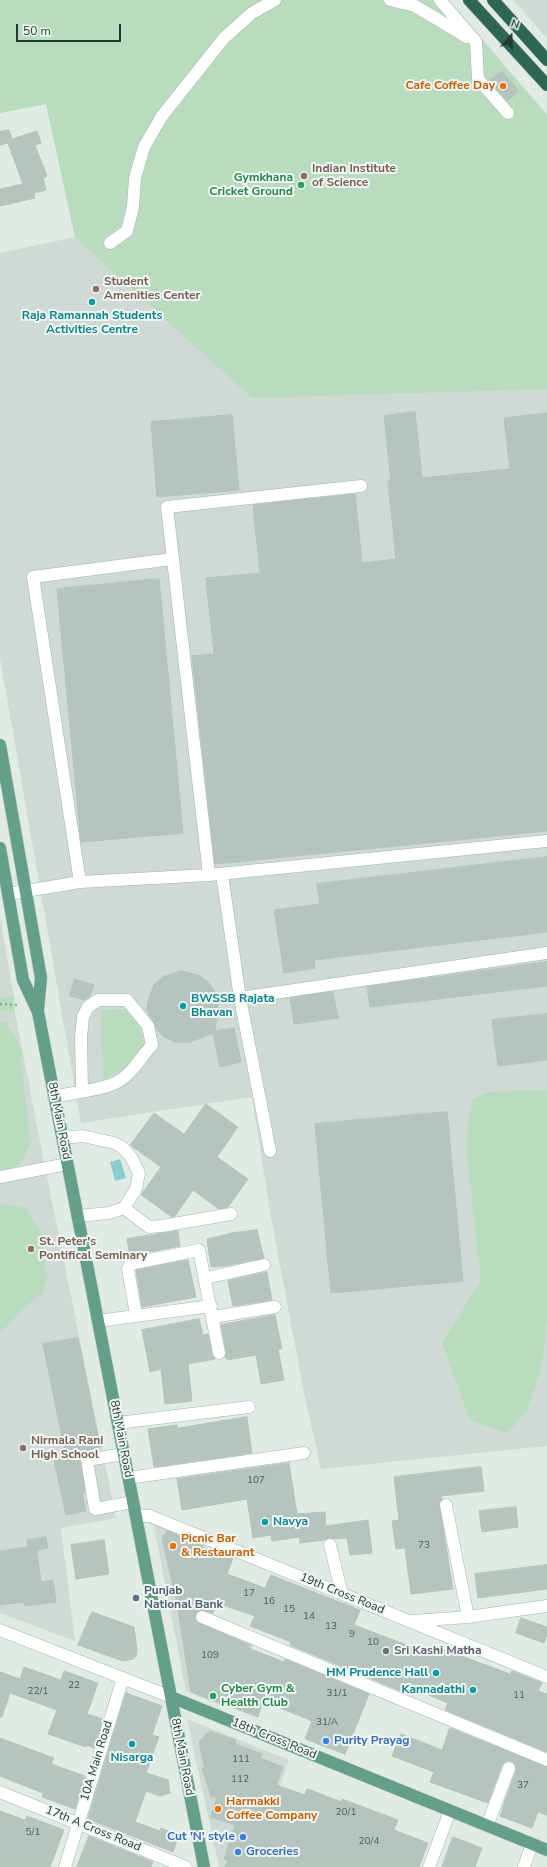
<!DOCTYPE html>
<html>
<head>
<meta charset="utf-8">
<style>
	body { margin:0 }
	#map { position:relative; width:547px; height:1867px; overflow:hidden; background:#e0ebe4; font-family:"Nunito Sans",sans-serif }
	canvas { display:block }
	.north { position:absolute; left:491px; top:16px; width:40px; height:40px; -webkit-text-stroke:3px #f0f7f3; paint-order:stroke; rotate:19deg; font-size:11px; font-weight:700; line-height:16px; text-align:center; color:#213b30 }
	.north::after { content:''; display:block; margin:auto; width:14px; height:18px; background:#213b30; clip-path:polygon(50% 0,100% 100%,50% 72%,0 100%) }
	.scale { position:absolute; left:16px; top:24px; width:105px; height:18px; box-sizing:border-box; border:2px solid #213b30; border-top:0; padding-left:5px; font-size:12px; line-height:14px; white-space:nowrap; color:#213b30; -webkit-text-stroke:3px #f0f7f3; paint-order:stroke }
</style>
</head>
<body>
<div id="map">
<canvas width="547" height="1867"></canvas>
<div class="north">N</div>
<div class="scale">50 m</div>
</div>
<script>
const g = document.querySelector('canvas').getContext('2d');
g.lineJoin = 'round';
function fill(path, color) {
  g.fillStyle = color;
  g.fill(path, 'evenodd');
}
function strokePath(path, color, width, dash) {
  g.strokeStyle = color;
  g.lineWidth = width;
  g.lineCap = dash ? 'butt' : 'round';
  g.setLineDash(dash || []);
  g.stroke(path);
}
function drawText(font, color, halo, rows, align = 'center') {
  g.font = font + ' "Nunito Sans",sans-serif';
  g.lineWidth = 4;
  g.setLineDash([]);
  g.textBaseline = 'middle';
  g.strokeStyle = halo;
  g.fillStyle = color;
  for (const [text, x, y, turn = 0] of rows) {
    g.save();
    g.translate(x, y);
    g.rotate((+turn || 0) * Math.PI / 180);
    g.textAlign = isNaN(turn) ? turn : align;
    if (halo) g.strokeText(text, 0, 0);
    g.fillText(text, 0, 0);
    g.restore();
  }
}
const built = new Path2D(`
	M0,0H449L547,115V1446L321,1469L305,1398L270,1212L252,1097L81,1123L0,658V253L75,237L46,104L0,113Z
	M513,0H547V38Z
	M0,916L14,997H0Z
	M0,1011L15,1012L45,1167L116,1518L61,1528L75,1641L0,1613Z
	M153,1521L176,1531L189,1596L186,1604L257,1634L229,1709L186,1691Z
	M187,1719L289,1760L251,1867H219Z`);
const green = new Path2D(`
	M0,0H448L547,115V389L252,398L75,237L46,104L0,113Z
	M0,997H14L15,1012L0,1011Z
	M124,1009L141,1028L144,1044L125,1068L103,1080L101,1010Z
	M0,1021L6,1022L21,1049L23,1080L31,1144L20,1164L0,1172Z
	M547,1090V1316L542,1365L527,1411L507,1433L470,1420L442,1343L481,1281L466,1147L471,1101L488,1092Z
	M0,1204L26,1207L42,1234L47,1280L41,1295L28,1304L0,1333Z`);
const water = new Path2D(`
	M120,1159L126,1178L115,1181L110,1162Z`);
const building = new Path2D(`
	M502,71L519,91L508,101L490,81Z
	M9,130L12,139L37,131L41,143L35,145L47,176L43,178L46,190L34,193L35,198L0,206V189L23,184L8,143L0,145V132Z
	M415,412L422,478L510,469L504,418L547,413V831L215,864L192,656L214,654L206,578L260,573L253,505L355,494L362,563L396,559L388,481H391L384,416Z
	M232,415L239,490L157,497L151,422Z
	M159,579L183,833L81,842L57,589Z
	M547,857V932L314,960L315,968L284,973L274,910L320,904L317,884Z
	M547,962V986L370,1007L367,987Z
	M181,971L198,975L208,982L215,992L218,1004L215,1031L234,1028L241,1062L220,1067L213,1033L190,1042H176L164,1037L157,1030L154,1022L149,1015L147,1009L149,997L154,985L163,977Z
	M75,979L94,985L90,996L84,1000L70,996Z
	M333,992L338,1018L294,1024L290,998Z
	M547,1014V1060L498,1066L492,1020Z
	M206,1104L238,1127L217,1157L248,1179L228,1207L219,1209L193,1190L175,1216L172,1217L141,1195L161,1167L130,1145L154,1113L184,1134Z
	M447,1112L463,1281L331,1293L315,1124Z
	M257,1230L264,1258L225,1266L211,1267L207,1239L232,1233Z
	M178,1231L180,1246L130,1256L127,1239Z
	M188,1260L196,1297L142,1307L136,1270Z
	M267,1272L272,1300L233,1306L228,1281Z
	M275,1315L282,1349H278L284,1380L261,1384L256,1355L227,1360V1357L225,1358L226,1352L221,1325Z
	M199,1319L203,1335L208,1334L212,1354L215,1359L188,1364L192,1401L165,1404L161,1369L150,1372L142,1330Z
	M78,1338L100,1447L92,1449V1452L83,1454L80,1458L85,1492L82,1493L86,1511L66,1515L54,1459L66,1457L43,1344Z
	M247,1417L252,1453L154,1467L148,1429L177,1425V1428Z
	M289,1463L297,1514L325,1512L326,1526L368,1520L372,1553L350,1555L347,1538L335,1539L329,1538L324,1540L300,1543V1537L272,1541L271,1535L253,1538L247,1499L182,1510L177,1479Z
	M481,1467L484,1491L441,1496L442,1499L439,1503L453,1589L411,1594L405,1548L396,1549L392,1521L399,1520L394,1477Z
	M516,1507L518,1527L482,1532L479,1511Z
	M168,1531L203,1546V1547L233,1558L227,1574L265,1588L271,1575L360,1610L354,1625L428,1653L432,1645L510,1674L512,1671L542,1683L538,1691L547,1694V1752L445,1710L448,1703L406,1686L403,1692L290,1645L291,1642L250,1626L255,1616L217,1603L213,1613L201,1610L197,1611L195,1618L196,1622L249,1645L248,1648L284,1662L285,1659L369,1694L345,1754L305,1739L312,1721L263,1701L258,1717L191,1692L177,1603L162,1538Z
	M46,1537L48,1548L37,1550L41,1582L53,1580L56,1602L25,1606L24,1602L0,1605V1551L28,1547L27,1540Z
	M104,1540L109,1574L76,1579L71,1545Z
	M547,1565V1589L478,1598L475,1574Z
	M92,1612L134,1627L137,1650L136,1656L133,1659L123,1661L78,1645Z
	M521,1618L547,1627V1634L544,1643L516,1633Z
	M24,1667L61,1680L64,1671L98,1683L87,1714L103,1719L94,1748L87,1745L86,1747L48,1734L57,1710L10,1693L2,1717H0V1672L20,1679Z
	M126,1693L162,1706L152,1735L159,1737L146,1773L168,1780L170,1793L160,1796L146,1791L135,1822L160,1831L161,1828L179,1835L173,1852L88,1819Z
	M450,1728L547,1767V1815L538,1812L532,1828L500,1816L503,1809H502L516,1770L515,1764L512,1761H507L502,1765L488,1803L430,1782L434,1772L392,1756L401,1734L442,1750Z
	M210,1731L236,1740L235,1744L262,1754L260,1758L283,1767L276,1785L305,1795L307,1789L342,1802V1799L398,1820L394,1830L428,1843L419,1867H225L228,1860L224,1859L235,1825L211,1817L217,1798L211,1796L202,1768L205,1769L199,1742Z
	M0,1738L54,1758L51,1764L85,1776L75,1809L42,1797L43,1793L0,1776Z
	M0,1811L25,1820L27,1816L64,1830L50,1867H0Z
	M89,1836L153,1862L151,1867H77Z
	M453,1837L482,1848L475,1867H442Z`);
const path = new Path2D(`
	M0,1004L19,1005`);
const minor = new Path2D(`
	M390,0L415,6L467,37
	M440,0L476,42L478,79L508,113
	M110,243L127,231L133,207L135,178L144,147L162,116L224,38L252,13L275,0
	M222,874L240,998L547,953
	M209,875L167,507L361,486
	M80,882L33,577L172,559
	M8,894L80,882L209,875L547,841
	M240,998L270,1151
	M54,1097C73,1092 98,1091 115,1083C130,1077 141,1057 152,1045L148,1026L127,1000H98L88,1007L83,1017L81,1037L82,1091
	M63,1138L83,1136L114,1143L122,1147L131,1157L139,1173L136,1189L124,1208L109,1213L78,1216
	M0,1177L67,1164
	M124,1208L149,1227L162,1226L231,1214
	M206,1278L264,1265
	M136,1315L128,1269L130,1264L199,1250L219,1353
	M213,1317L275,1307
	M98,1321L211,1306
	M118,1423L249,1407
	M124,1454L87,1460L95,1509L133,1502
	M128,1478L304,1453
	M446,1505L468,1617
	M136,1516H150L547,1677
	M330,1545L342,1594
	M202,1617L547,1760
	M413,1621L468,1617L547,1606
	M0,1630L171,1697
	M0,1792L186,1867
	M487,1826L509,1768
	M65,1867L123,1678
	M429,1867L450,1811
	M524,1867L532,1844`);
const major = new Path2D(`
	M0,745L41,978L38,1010
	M0,848L23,980L38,1012L204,1867
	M171,1697L547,1850`);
const highway = new Path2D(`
	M469,0L547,85
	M493,0L547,60`);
const markers = [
	[503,86,4,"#e8710a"],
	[304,176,4,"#8d6e63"],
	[301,185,4,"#2e9e5b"],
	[96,289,4,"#8d6e63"],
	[92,302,4,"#0f9aa8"],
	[183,1006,4,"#0f9aa8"],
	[31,1249,4,"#8d6e63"],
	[23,1448,4,"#8d6e63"],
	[265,1522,4,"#0f9aa8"],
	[173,1546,4,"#e8710a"],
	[136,1598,4,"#5c6f8a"],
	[386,1651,4,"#6b7280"],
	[436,1673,4,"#0f9aa8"],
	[473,1690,4,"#0f9aa8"],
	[213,1696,4,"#2e9e5b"],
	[326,1741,4,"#3f7fe0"],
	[132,1744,4,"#0f9aa8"],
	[218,1809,4,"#e8710a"],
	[243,1837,4,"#3f7fe0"],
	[238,1852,4,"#3f7fe0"]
];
const numberNames = [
	["107",256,1481],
	["73",424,1546],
	["17",249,1594],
	["16",269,1602],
	["15",289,1610],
	["14",309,1617],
	["13",331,1627],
	["9",352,1635],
	["10",373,1643],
	["109",210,1656],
	["22",74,1686],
	["22/1",38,1692],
	["31/1",337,1694],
	["11",519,1696],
	["31/A",327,1723],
	["111",241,1760],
	["112",240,1780],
	["37",523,1786],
	["20/1",346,1813],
	["5/1",33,1833],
	["20/4",369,1842]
];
const foodNames = [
	["Cafe Coffee Day",495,86,"right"],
	["Picnic Bar",181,1539],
	["& Restaurant",181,1553],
	["Harmakki",226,1802],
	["Coffee Company",226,1816]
];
const educationNames = [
	["Indian Institute",312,169],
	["of Science",312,183],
	["Student",104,282],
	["Amenities Center",104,296],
	["St. Peter's",39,1242],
	["Pontifical Seminary",39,1256],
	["Nirmala Rani",31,1441],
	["High School",31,1455]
];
const leisureNames = [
	["Gymkhana",293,178],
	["Cricket Ground",293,192],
	["Cyber Gym &",221,1689,"left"],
	["Health Club",221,1703,"left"]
];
const cultureNames = [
	["Raja Ramannah Students",92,316],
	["Activities Centre",92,330],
	["BWSSB Rajata",191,999,"left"],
	["Bhavan",191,1013,"left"],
	["Navya",273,1522,"left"],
	["HM Prudence Hall",428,1673,"right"],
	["Kannadathi",465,1690,"right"],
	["Nisarga",132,1758]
];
const streetNames = [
	["8th Main Road",59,1121,79],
	["8th Main Road",121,1439,79],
	["19th Cross Road",342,1594,22],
	["18th Cross Road",274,1739,22],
	["8th Main Road",182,1757,79],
	["10A Main Road",97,1761,-73],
	["17th A Cross Road",93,1829,22]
];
const serviceNames = [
	["Punjab",144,1591],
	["National Bank",144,1605]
];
const worshipNames = [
	["Sri Kashi Matha",394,1651]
];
const shopNames = [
	["Purity Prayag",334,1741],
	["Cut 'N' style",235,1837,"right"],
	["Groceries",246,1852]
];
fill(built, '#cedad3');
fill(green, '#b8dcbd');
fill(water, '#88ced0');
fill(building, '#b5c5bd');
strokePath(building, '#b2c4ba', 1);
strokePath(minor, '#a3b3aa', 13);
strokePath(major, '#c1c8c5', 13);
strokePath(highway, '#c1c8c5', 13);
strokePath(path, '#80ae9a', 2.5, [2, 3]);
strokePath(minor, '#fff', 12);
strokePath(major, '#64a089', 12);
strokePath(highway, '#2d6753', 12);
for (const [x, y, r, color] of markers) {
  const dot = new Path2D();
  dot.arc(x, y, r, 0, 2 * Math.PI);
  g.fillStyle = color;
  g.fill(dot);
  strokePath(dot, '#f0f7f3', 1.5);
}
drawText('10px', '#465e53', null, numberNames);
drawText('bold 12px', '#c56008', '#f0f7f3', foodNames, 'left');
drawText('bold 12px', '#785e54', '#f0f7f3', educationNames, 'left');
drawText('bold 12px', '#27864d', '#f0f7f3', leisureNames, 'right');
drawText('bold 12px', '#0d838f', '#f0f7f3', cultureNames);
drawText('12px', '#213b30', '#f0f7f3', streetNames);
drawText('bold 12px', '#4e5e75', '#f0f7f3', serviceNames, 'left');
drawText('bold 12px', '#5b616d', '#f0f7f3', worshipNames, 'left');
drawText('bold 12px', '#366cbe', '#f0f7f3', shopNames, 'left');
</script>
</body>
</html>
